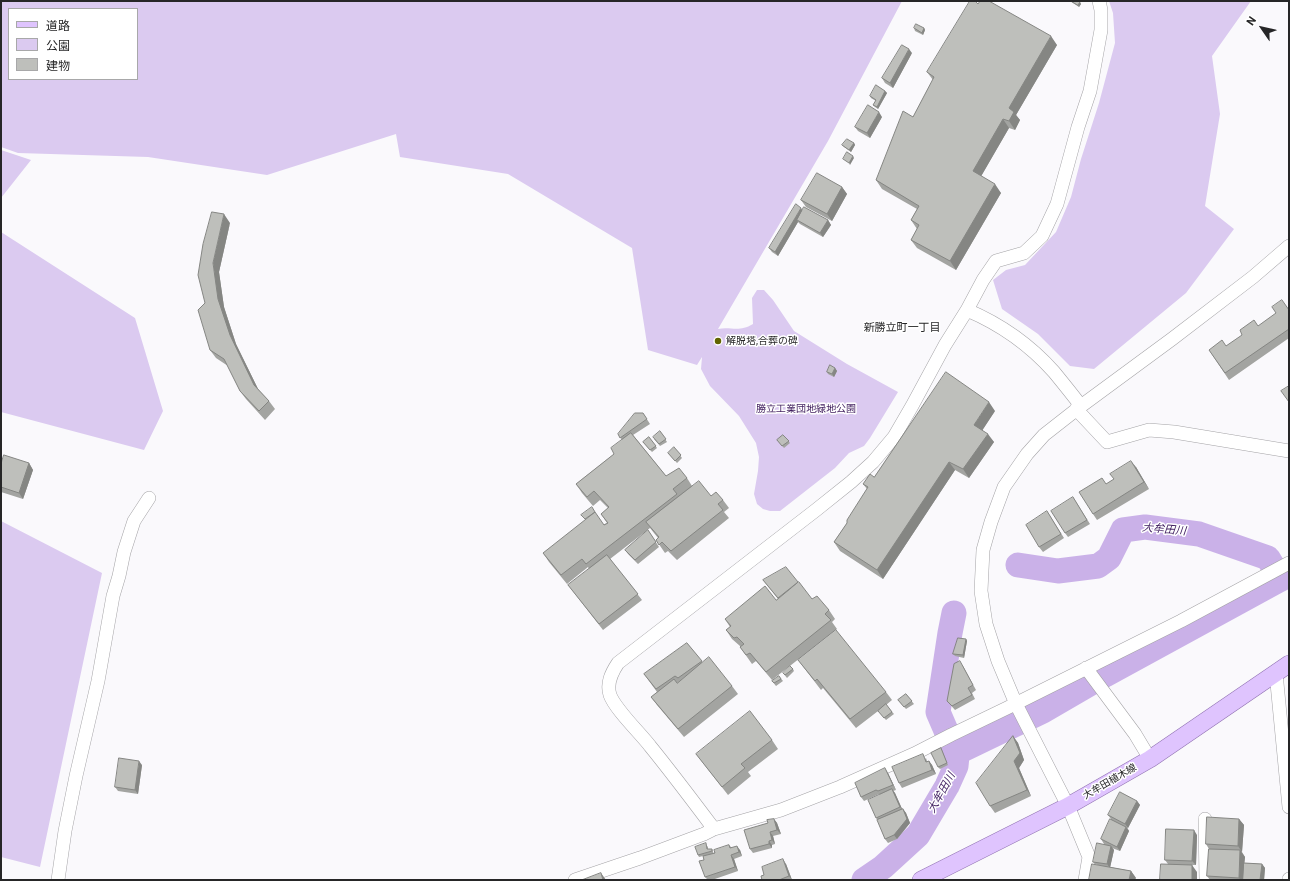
<!DOCTYPE html>
<html>
<head>
<meta charset="utf-8">
<style>
	body { margin:0 }
	#map { position:relative; width:1290px; height:881px; overflow:hidden; background:#faf9fc; font-family:Roboto,"Noto Sans JP",sans-serif }
	canvas { display:block }
	.frame { position:absolute; inset:0; border:2px solid #262627; pointer-events:none }
	.legend { position:absolute; left:8px; top:8px; width:130px; height:72px; box-sizing:border-box; background:#fff; border:1px solid #a8a8a9; margin:0; padding:5px 7px; list-style:none; font-size:12px; color:#262627 }
	.legend li { display:flex; align-items:center; gap:8px; height:20px }
	.legend b { width:20px; border:1px solid #a8a8a9 }
	.north { position:absolute; left:1242px; top:8px; width:40px; height:40px; -webkit-text-stroke:3px #fff; paint-order:stroke; rotate:304deg; font-size:11px; font-weight:700; line-height:16px; text-align:center; color:#262627 }
	.north::after { content:''; display:block; margin:auto; width:14px; height:18px; background:#262627; clip-path:polygon(50% 0,100% 100%,50% 72%,0 100%) }
</style>
</head>
<body>
<div id="map">
<canvas width="1290" height="881"></canvas>
<div class="frame"></div>
<ul class="legend">
<li><b style="height:5px;background:#dfc4fe"></b>道路</li>
<li><b style="height:11px;background:#dbcaf0"></b>公園</li>
<li><b style="height:11px;background:#bebfbb"></b>建物</li>
</ul>
<div class="north">N</div>
</div>
<script>
const g = document.querySelector('canvas').getContext('2d');
g.lineJoin = 'round';
function fill(path, color) {
  g.fillStyle = color;
  g.fill(path, 'evenodd');
}
function strokePath(path, color, width, dash) {
  g.strokeStyle = color;
  g.lineWidth = width;
  g.lineCap = dash ? 'butt' : 'round';
  g.setLineDash(dash || []);
  g.stroke(path);
}
function drawText(font, color, halo, rows, align = 'center') {
  g.font = font + ' Roboto,"Noto Sans JP",sans-serif';
  g.lineWidth = 3;
  g.setLineDash([]);
  g.textBaseline = 'middle';
  g.strokeStyle = halo;
  g.fillStyle = color;
  for (const [text, x, y, turn = 0] of rows) {
    g.save();
    g.translate(x, y);
    g.rotate((+turn || 0) * Math.PI / 180);
    g.textAlign = isNaN(turn) ? turn : align;
    if (halo) g.strokeText(text, 0, 0);
    g.fillText(text, 0, 0);
    g.restore();
  }
}
const green = new Path2D(`
	M1,1H902L828,141L718,329C731,326 738,333 753,324L752,298L757,290H764L773,300L794,331L847,364L898,392L870,438L864,446L849,453L835,468L780,511H770L763,509L757,504L754,494L758,471L759,457L756,443L739,416L710,386L701,369L702,357L697,365L648,350L632,248L508,174L400,157L396,134L267,175L148,157L18,153L1,147ZM9,9H137V79H9Z
	M1109,1H1251L1212,56L1220,114L1205,206L1234,229L1186,293L1094,369L1070,366L1038,334L1002,309L993,280L1006,270L1025,265L1056,232L1071,197L1081,159L1099,103L1115,43L1113,13Z
	M1,150L31,160L1,198Z
	M1,232L135,318L163,411L144,450L1,412Z
	M1,521L102,573L40,867L1,857Z`);
const river = new Path2D(`
	M1018,565L1058,571L1098,566L1109,558L1123,530L1145,527L1199,534L1268,558L1278,575L1279,580L1289,575
	M956,753L1043,711L1105,675L1279,580
	M864,880L883,867L918,835L947,786L956,766L957,756L938,712L950,633L954,613`);
const minor = new Path2D(`
	M967,310L983,280L996,261L1024,253L1042,236L1057,204L1078,127L1090,91L1101,30V10L1099,1
	M1076,409L1107,442L1149,430L1174,432L1289,451
	M1086,668L1135,734L1150,759
	M1276,673L1289,807
	M1205,819L1206,880
	M714,829C693,801 672,773 650,746C640,733 615,709 610,695C606,683 612,672 618,663L816,510L851,482L873,462L894,437L912,406L945,345L967,310C1000,324 1030,345 1054,372C1063,383 1072,394 1081,406
	M58,880L65,831L76,776L98,681L113,596L119,576L124,552L134,521L149,498
	M575,880L640,858L704,834L714,829L781,810L840,787L914,754L951,735L1007,708L1181,621L1289,563
	M1085,880L1089,857L1068,806L1016,704L998,661L986,624L981,591L983,550L991,522L1004,487L1027,454L1044,435L1081,406L1172,339L1253,277L1289,246
	M1289,880V879`);
const major = new Path2D(`
	M921,880L1068,806L1150,759L1289,664`);
const wall = new Path2D(`
	M1070,1H1078L1081,4L1079,7Z
	M978,4L1057,45L1016,115L1020,120L1015,130L1009,128L981,176L1001,193L956,270L917,248L911,240L917,229L911,220L917,209L882,189L876,180L913,117L933,80L927,72Z
	M914,28H924L925,30L923,35L915,31Z
	M912,53L893,88L885,83L882,78Z
	M885,91L887,93L878,109L875,107L873,105L876,101L871,98L870,96Z
	M882,117L870,138L858,131L855,127Z
	M854,143L855,145L851,152L844,147L842,145Z
	M842,187L847,194L832,221L806,207L801,200Z
	M802,210L828,220L831,225L823,237L800,224L798,222L778,256L772,252L769,248Z
	M230,223L219,272L224,307L236,344L258,389L269,401L275,409L265,420L246,399L240,391L228,366L216,358L210,350L205,303Z
	M1289,310V338L1229,380L1209,350L1226,346L1258,326Z
	M835,368L837,371L834,377L828,374L827,372Z
	M995,411L982,430L994,442L969,478L955,470L883,579L840,551L834,542L847,523L867,489L863,484Z
	M643,413L650,424L633,435L666,476L687,478L692,486L711,496L723,500L729,508L724,512L729,518L677,560L668,551L665,553L656,540L658,538L650,528L610,559L642,600L603,630L568,585L589,569L588,567L567,584L549,562L543,553L607,523L601,514L608,508L600,500L593,506L582,493L576,484L614,454L622,440L618,434Z
	M660,431L667,442L660,446L654,439Z
	M783,435L790,443L784,448L777,440Z
	M649,437L657,448L652,452L643,442Z
	M674,447L682,458L677,463L668,453Z
	M29,463L33,470L23,499L1,492V464Z
	M1136,467L1149,489L1097,520L1093,514L1106,484Z
	M1073,497L1090,524L1068,537L1065,533Z
	M1047,511L1064,538L1043,552L1039,547Z
	M648,530L659,547L638,564L628,554L625,550Z
	M763,580L812,599L829,610L835,619L832,622L837,629L772,680L756,661L752,664L740,647V646L732,639L726,630L730,627L725,619L776,600L778,599Z
	M966,639L967,641L964,658L955,656L953,654Z
	M687,643L702,662L732,686L738,694L684,737L657,705L651,697L657,692L644,674Z
	M798,660L886,692L892,700L886,705L894,714L886,720L878,711L882,708L856,728L823,688L821,690Z
	M963,666L976,690L972,693L975,699L955,710L947,701Z
	M793,669L794,671L787,678L783,673Z
	M779,676L783,681L776,686L772,681Z
	M906,694L914,704L906,709L898,700Z
	M1013,736L1018,743L1024,760L1019,768L1031,796L995,813L990,806Z
	M772,740L778,749L748,772L751,776L728,795L696,754Z
	M941,748L942,750L948,765L940,769L938,767Z
	M926,758L927,761H929L932,765L936,774L902,788L899,783Z
	M142,765L138,794L118,791L115,787Z
	M888,773L896,790L893,791L895,793L902,809H903L906,813L910,823L897,839L888,843L885,839L878,820L876,818L880,795L879,794L864,801L861,797Z
	M1137,801L1140,805L1128,828L1127,827L1129,831L1120,851L1112,848L1114,850L1110,867L1131,871L1136,878L1095,864L1093,862L1104,844L1101,839L1111,819L1108,815Z
	M774,819L777,823L781,834L773,836L775,844L772,845V848L753,853L750,849L768,823Z
	M1239,819L1244,825L1242,852L1245,857L1244,863L1262,864L1265,868L1264,880H1210L1207,876L1209,849L1206,844Z
	M1197,835L1196,865H1172L1197,872V880H1160L1168,864L1165,860Z
	M729,845L731,847L740,850L742,856L734,859L738,871L712,880H708L705,877L704,860L703,856L699,857L698,855L708,846V849H712L713,851V853Z
	M786,864L792,880H762Z`);
const shadedWall = new Path2D(`
	M1080,2L1081,4L1079,7L1078,5Z
	M924,28L925,30L923,35L922,33Z
	M1051,36L1057,45L1016,115L1020,120L1015,130L1009,121V108Z
	M909,49L912,53L893,88L890,83Z
	M885,91L887,93L878,109L877,107Z
	M879,112L882,117L870,138L867,133Z
	M1003,119L1009,128L979,180L973,171Z
	M854,143L855,145L851,152L849,150Z
	M853,156L854,158L850,165L849,163Z
	M995,184L1001,193L956,270L950,261Z
	M842,187L847,194L832,221L827,214Z
	M801,208L804,213L797,220L798,222L778,256L775,252Z
	M224,214L230,223L219,272L224,307L236,344L260,393L254,385L230,335L218,299L213,263Z
	M828,220L831,225L823,237L820,233Z
	M835,368L837,371L834,377L832,374Z
	M989,402L995,411L980,434L974,425Z
	M988,434L994,442L969,478L963,469Z
	M1131,461L1136,467L1149,489L1144,482Z
	M949,462L955,470L883,579L877,570Z
	M29,463L33,470L23,499L19,493Z
	M966,639L967,641L964,658L963,655Z
	M1013,736L1018,743L1024,760L1019,768L1031,796L1027,790L1014,761Z
	M139,761L142,765L138,794L135,790Z
	M929,761L932,765L936,774L932,770Z
	M885,768L888,773L896,790L893,785Z
	M892,789L895,793L903,811L900,807Z
	M1137,801L1140,805L1128,828L1125,824Z
	M903,809L906,813L910,823L897,839L894,835Z
	M774,819L777,823L781,834L777,830Z
	M1239,819L1244,825L1242,852L1238,846Z
	M1126,827L1129,831L1120,851L1117,847Z
	M1194,830L1197,835L1196,865L1192,861Z
	M770,832L773,836L775,844L772,840Z
	M769,841L772,845V848L769,844Z
	M737,846L740,850L742,856L739,852Z
	M1111,846L1114,850L1110,868L1107,864Z
	M1240,850L1245,857L1243,880H1240L1239,878Z
	M731,855L734,859L738,871L735,867Z
	M783,859L786,864L792,880L789,876Z
	M1262,864L1265,868L1264,880H1260Z
	M1192,865L1197,872V880H1192Z
	M1131,871L1136,878L1135,880H1129Z
	M601,873L606,880H603Z`);
const building = new Path2D(`
	M970,1H975L978,4L980,1H989L1051,36L1009,108L1014,112L1009,121L1003,119L973,171L995,184L950,261L911,240L919,225L911,220L919,206L876,180L903,111L913,117L934,77L927,72Z
	M1071,1H1078L1080,2L1078,5Z
	M916,24L924,28L922,33L914,28Z
	M902,45L909,49L890,83L882,78Z
	M876,85L885,91L877,107L873,105L876,100L870,96Z
	M868,105L879,112L867,133L855,127Z
	M847,139L854,143L849,150L842,145Z
	M847,152L853,156L849,163L843,159Z
	M817,173L842,187L827,214L801,200Z
	M796,204L801,208L775,252L769,248Z
	M804,207L828,220L820,233L797,220Z
	M212,212L224,214L213,263L218,299L230,335L254,385L269,401L259,411L240,391L224,359L210,350L198,310L205,303L198,275L203,244Z
	M1282,300L1289,310V329L1225,373L1209,350L1222,340L1226,346L1242,335L1240,330L1254,320L1258,326L1276,313L1272,307Z
	M830,365L835,368L832,374L827,372Z
	M946,372L989,402L974,425L988,434L963,469L949,462L877,570L834,542L847,523V520L868,487L863,484L870,474L874,477Z
	M1289,386V402L1281,391Z
	M635,413H643L647,419L620,438L618,434Z
	M660,431L666,439L659,444L653,437Z
	M631,433L666,476L679,468L687,478L673,489L677,494L586,564L582,559L561,575L543,553L595,512L604,525L608,523L601,514L609,507L594,491L587,497L576,484L614,454L611,448Z
	M783,435L789,441L782,446L777,440Z
	M649,437L656,446L650,450L643,442Z
	M674,447L681,455L675,461L668,453Z
	M4,455L29,463L19,493L1,487V464Z
	M1131,461L1144,482L1093,514L1079,492L1102,478L1106,484L1114,479L1110,474Z
	M699,481L711,496L716,492L723,500L718,504L723,510L671,551L662,542L659,545L656,540L659,537L646,522Z
	M1073,497L1087,520L1065,533L1051,511Z
	M592,507L595,512L585,519L581,515Z
	M1047,511L1061,534L1039,547L1026,525Z
	M648,530L656,542L635,560L625,550Z
	M607,555L638,594L599,624L568,585Z
	M786,567L798,582L778,598L763,580Z
	M799,582L812,599L817,596L829,610L825,614L831,620L766,672L750,653L746,655L740,647L744,644L737,637L734,638L726,630L731,626L725,619L765,586L776,600Z
	M836,630L886,692L850,719L817,679L815,681L798,660Z
	M958,638L966,639L963,655L953,654Z
	M687,643L702,661L678,678L675,676L656,689L644,674Z
	M709,657L732,686L678,729L651,697L674,679L677,683Z
	M960,661L973,685L968,688L972,695L952,706L947,701L954,664Z
	M790,666L793,669L785,675L783,673Z
	M779,676L781,679L774,683L772,681Z
	M906,694L912,701L904,707L898,700Z
	M886,704L892,712L884,718L878,711Z
	M750,711L772,740L741,764L745,768L722,787L696,754Z
	M1013,736L1020,753L1014,761L1027,790L990,806L976,783Z
	M941,748L947,763L938,767L931,753Z
	M923,754L926,762L929,761L932,770L899,783L892,767Z
	M119,758L139,761L135,790L115,787Z
	M885,768L893,785L878,791L876,790L861,797L855,783Z
	M892,789L900,807L876,818L868,800Z
	M1120,792L1137,801L1125,824L1108,815Z
	M903,809L907,819L894,835L885,839L877,820Z
	M1207,817L1239,819L1238,846L1206,844Z
	M774,819L777,830L770,832L772,840L769,841V844L750,849L744,830L768,823L767,820Z
	M1110,819L1126,827L1117,847L1101,839Z
	M1166,829L1194,830L1192,861L1165,860Z
	M706,843L707,849H712V851L698,855L695,847Z
	M1097,843L1111,846L1107,864L1093,862Z
	M729,845L730,848L737,846L739,852L731,855L735,867L705,877L699,861L704,860L703,856L715,853L714,850Z
	M1209,849L1240,850L1239,878L1207,876Z
	M783,859L789,876L779,880H762L761,876L764,875L762,867Z
	M1244,863L1262,864L1260,880H1243Z
	M1092,864L1131,871L1129,880H1089Z
	M1161,864L1192,865V880H1160Z
	M601,873L603,880H582Z`);
const markers = [
	[718,341,4,"#616400"]
];
const poiNames = [
	["解脱塔,合葬の碑",726,341]
];
const parkNames = [
	["勝立工業団地緑地公園",806,409]
];
const streetNames = [
	["大牟田植木線",1110,782,-30]
];
const neighbourhoodNames = [
	["新勝立町一丁目",902,328]
];
const waterNames = [
	["大牟田川",1164,530,5],
	["大牟田川",942,793,-61]
];
fill(green, '#dbcaf0');
strokePath(river, '#cab1e8', 25);
strokePath(minor, '#a4a3a6', 14);
strokePath(major, '#9173b2', 18);
strokePath(minor, '#fff', 13);
strokePath(major, '#dfc4fe', 17);
fill(wall, '#a3a4a1');
fill(shadedWall, '#858683');
fill(building, '#bebfbb');
strokePath(building, '#858683', 1);
for (const [x, y, r, color] of markers) {
  const dot = new Path2D();
  dot.arc(x, y, r, 0, 2 * Math.PI);
  g.fillStyle = color;
  g.fill(dot);
  strokePath(dot, '#fff', 1.5);
}
drawText('10px', '#262627', '#fff', poiNames, 'left');
drawText('10px', '#401e5e', '#fff', parkNames);
drawText('10px', '#262627', '#fff', streetNames);
drawText('11px', '#262627', '#fff', neighbourhoodNames);
drawText('italic 11px', '#452464', '#fff', waterNames);
</script>
</body>
</html>
